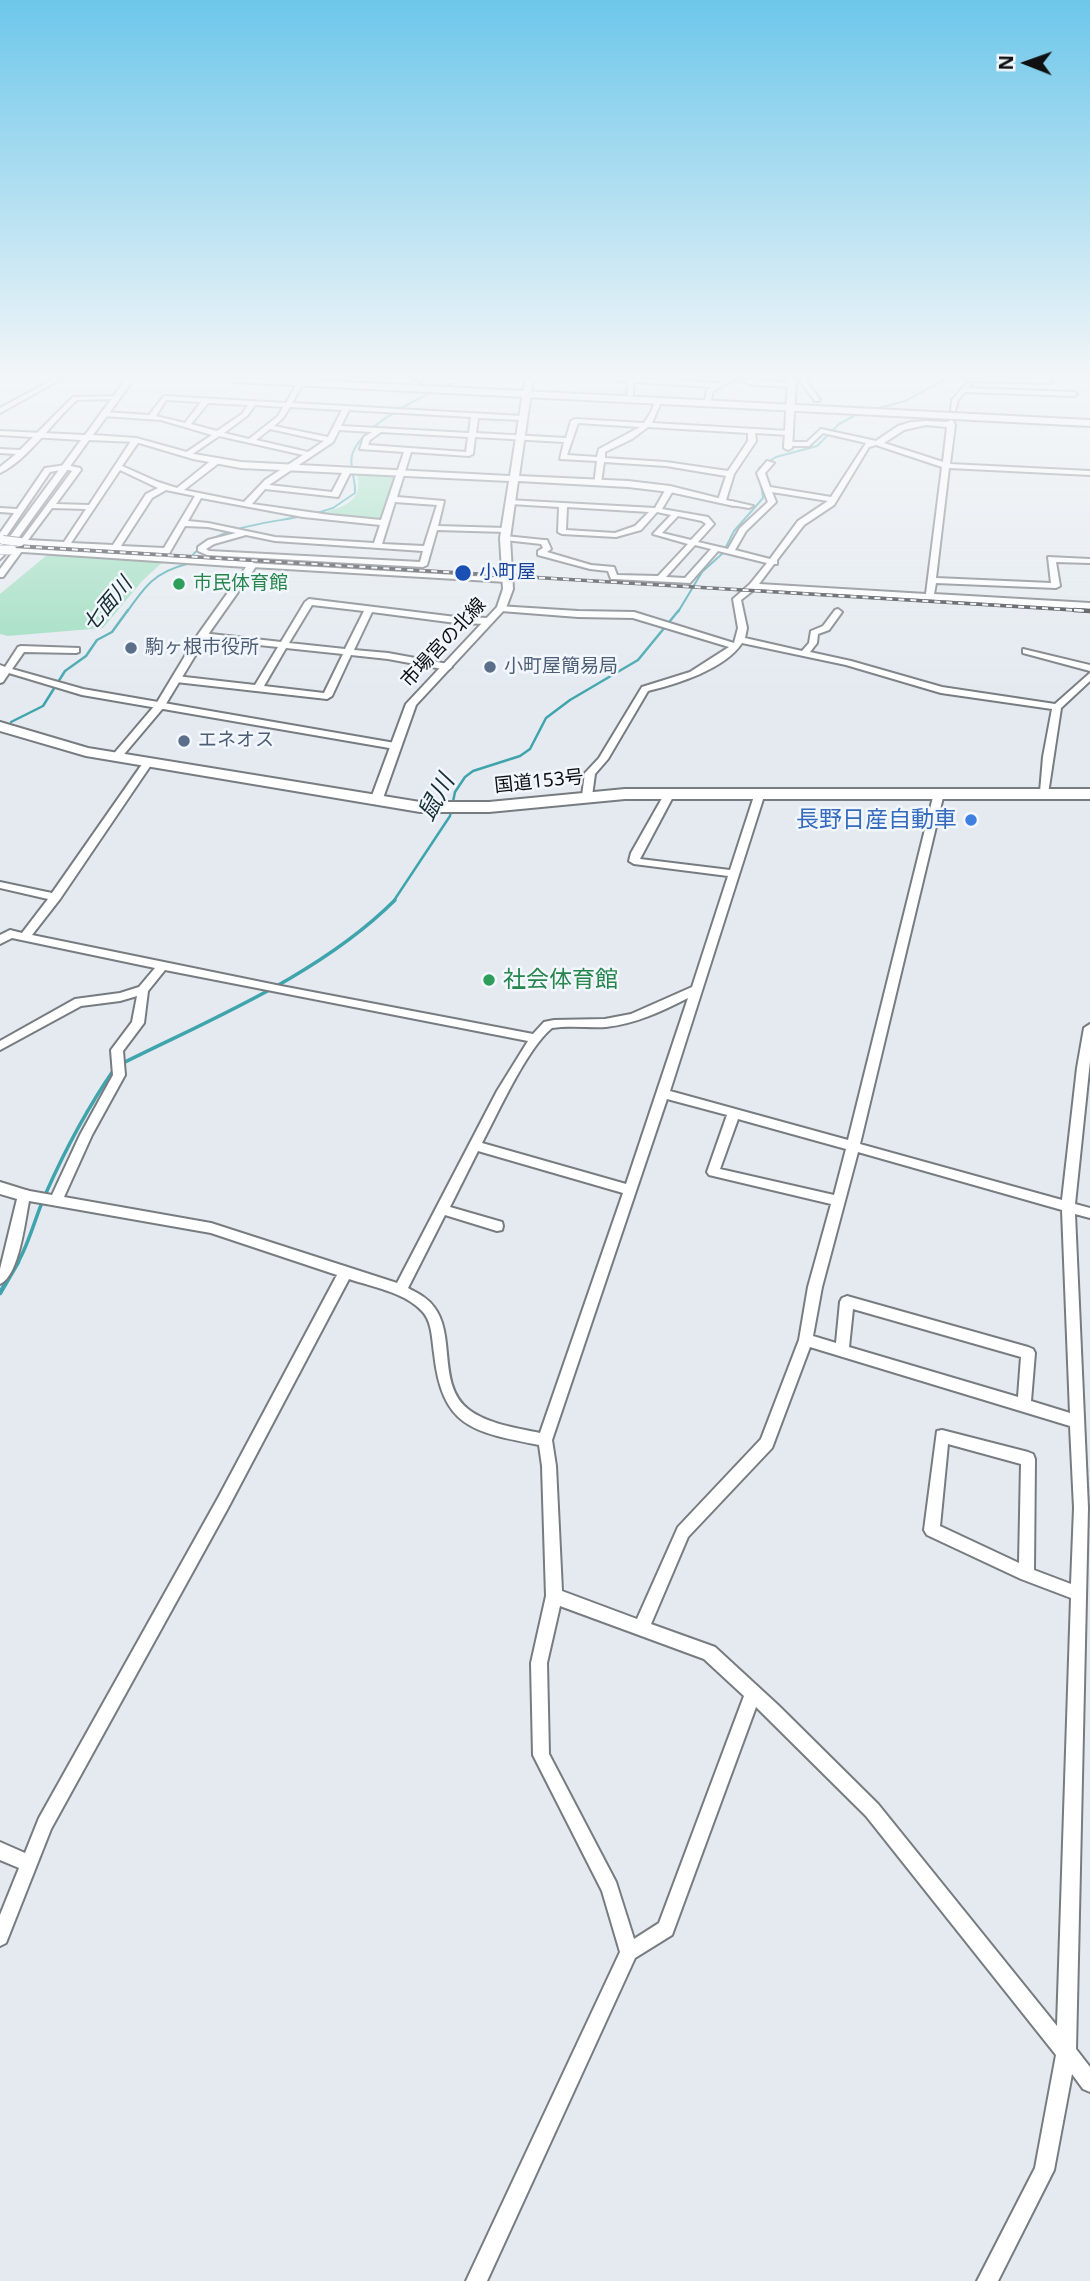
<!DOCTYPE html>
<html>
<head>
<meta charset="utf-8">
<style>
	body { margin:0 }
	#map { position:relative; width:1090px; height:2281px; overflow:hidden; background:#e4eaf0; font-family:"Noto Sans",sans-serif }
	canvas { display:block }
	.north { position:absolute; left:992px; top:28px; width:70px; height:70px; -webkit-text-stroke:5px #f2f7fd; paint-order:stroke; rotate:271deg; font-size:19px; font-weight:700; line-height:28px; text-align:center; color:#0e1012 }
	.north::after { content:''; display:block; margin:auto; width:24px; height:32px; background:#0e1012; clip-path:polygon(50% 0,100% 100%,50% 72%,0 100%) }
</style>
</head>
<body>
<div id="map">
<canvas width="1090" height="2281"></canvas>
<div class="north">N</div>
</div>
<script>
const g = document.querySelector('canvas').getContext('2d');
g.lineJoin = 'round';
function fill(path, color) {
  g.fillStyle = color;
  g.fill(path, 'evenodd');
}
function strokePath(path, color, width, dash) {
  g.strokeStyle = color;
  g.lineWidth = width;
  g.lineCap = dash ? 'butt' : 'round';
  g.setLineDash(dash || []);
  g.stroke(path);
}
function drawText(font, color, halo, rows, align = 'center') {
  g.font = font + ' "Noto Sans","Noto Sans JP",sans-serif';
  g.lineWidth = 5;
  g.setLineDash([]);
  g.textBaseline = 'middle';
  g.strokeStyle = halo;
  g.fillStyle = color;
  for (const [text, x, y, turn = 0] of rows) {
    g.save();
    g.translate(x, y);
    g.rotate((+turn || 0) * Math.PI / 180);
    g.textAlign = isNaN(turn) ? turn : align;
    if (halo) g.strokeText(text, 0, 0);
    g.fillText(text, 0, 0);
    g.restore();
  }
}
const green = new Path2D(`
	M357,474L396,476L383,520L315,516C338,507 365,505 357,474Z
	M47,555L164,561L143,580L103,628L8,636L0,634V594Z`);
const streamFar3 = new Path2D(`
	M441,388L463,379
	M872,410L905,401L946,379
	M314,514L333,508L355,493C356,480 349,467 352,455C360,428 411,402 434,391
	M127,612C145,586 155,572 187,564C206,526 266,524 303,516
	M678,612L702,572L723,553L734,531L763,498L759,468L776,457L817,446L839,424L861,412`);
const streamFar2 = new Path2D(`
	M11,722L43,706L65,671L86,656L97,640L112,632L128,610
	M393,902L450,816L455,792L465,777L473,771L520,756L530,749L546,718L570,700L638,660L679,610`);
const streamFar1 = new Path2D(`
	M121,1064C213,1018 321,974 395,900
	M17,1264C30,1242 35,1217 46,1193C65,1150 88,1107 115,1068`);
const stream = new Path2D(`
	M0,1293L18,1262`);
const minor = new Path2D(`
	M54,379H61L0,413V408Z
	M416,379H422L416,386L413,384Z
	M613,379H644L719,383L727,379H735L713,391L711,400L708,402L705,400L707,390L711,387L634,382L633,395L630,397L627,395L628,382Z
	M737,379L793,383L796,385L793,387L753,385Z
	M799,379H805L820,400L819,401H815Z
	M965,379C984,378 1037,375 1052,381L1049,383L968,381Z
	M301,380L304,382L292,403L522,416L526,418L522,420L478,418L476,433L566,438L571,421L575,419L644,423L651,412L655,402L658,400L661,402L652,423L789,431L793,433L789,435L755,433L756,441L734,474L726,500L722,502L718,500L726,476L666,466L604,462L601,483L594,485L597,461L560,459L564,442L475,437L473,454L469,456L411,452L397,497L444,501L438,526L506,528L510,530L506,532L437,530L427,565L423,567L207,555L198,551V547L208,540L236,533L208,527L185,526L166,559H163L159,557L161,553L17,544V540H21L72,471L66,469L50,472L3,541H0V533L14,513L0,512V508L17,509L45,468L66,465L80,468L81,470L56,504L89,505L133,438H136L140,440L122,466L158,482L177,488L213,459H219V463L184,490L244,502L265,480L303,455L219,436L188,457L184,455L185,453L212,435L161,420L103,416L100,414L103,412L149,415L164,396L286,403L298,382ZM166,400L201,402L185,423L156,416ZM208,403L248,405L242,414L217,431L191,424ZM255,405L283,407L278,416L249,439L224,433L247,416ZM290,407L342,410L328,437L274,426L283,418ZM349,410L471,417L469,433L341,426ZM578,423L640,427L599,449L597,457L567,455ZM648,427L748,433V441L728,471L666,462L605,458V452L632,439ZM270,429L324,441L308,452L256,440ZM339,430L372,432L364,437L360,449L404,452L381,520L330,515L252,504L265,489L338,497L351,471L350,469H344L332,492L269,485L333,442ZM381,432L468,437L466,452L368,445L370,440ZM120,470L158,488L146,494L113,545L71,543ZM166,490L195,496L164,548L121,546L152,498ZM201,498L303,517L380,525L374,543L275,537L208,523L188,521ZM395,502L437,505L424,546L382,544ZM52,508L86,509L64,542L28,540ZM246,535L275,541L423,551L420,562L209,551L206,549L214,544Z
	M968,382L971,384L968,388L1074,392L1077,394L1074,396L965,392L958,400L955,411H951L952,400Z
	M116,396L118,397V399L77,400C51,423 29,459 0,473V467L16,454L0,453V449L20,450L73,397Z
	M951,420L953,421L955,425L950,464L1090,471V475L949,468L936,578L1051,583L1048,557L1090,559V563L1056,562L1060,586L1056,588L936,583L934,594L1090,603V609L755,589L741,600L747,628L745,638L802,651L809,643L811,631L823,626L835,610L838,609L842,612L829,630L818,634L817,643L810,652L851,661L942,687L1055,704L1090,673V681L1061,708L1048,794L1045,795L1040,792L1043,757L1052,709L941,693L846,665L742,643C725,669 677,684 648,691L608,759L595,774L592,796L587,799L584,798L582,796L585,773L599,758L642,687L690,672L729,647L633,618L578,617L501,611L497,608L498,606L578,611L634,612L734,643L738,628L733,599L750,584L767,563L718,551L690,583L614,579H611L608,571L590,569L538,555V551L543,548L541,544L505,540L501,538L505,536L544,540H547L551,549L547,552L591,565L614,567L617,575L658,576L688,544L653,534L671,515L657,512L641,530L616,537L562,534L558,532L559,507L511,504H508V500L655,508L667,487H670L674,489L662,509L708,517L714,524L698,542L728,549L740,528L768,502L757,473L767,461L774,463L765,473L770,487L831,497L866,443L823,433L809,446H788L784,444L785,442H807L821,429L876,441L898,426L911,422L926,421L947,422ZM926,425L947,427L943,462L884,443L904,430ZM876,445L942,467L926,594L759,584L774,564H777V560L804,525L834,505L869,447ZM772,492L828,501L798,521L770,559L735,550L746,531L776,502ZM567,507L649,512L635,526L615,533L566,530ZM678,516L702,521L706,524L691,540L662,533ZM695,545L711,549L685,578L666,577Z
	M731,501L753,506L749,508L731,505Z
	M15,549L22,551L3,577H0V569Z
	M249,563L507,578L511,580L507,582L252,567H249Z
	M309,599L456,617L489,618L493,621L489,624L456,623L372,612L354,650L388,653L448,664L452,667L448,670L388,659L351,655L332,696L327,699L176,682L172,679L176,676L255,685L278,647L202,639L198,636L202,633L281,642L305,602ZM312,605L364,611L345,649L289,643ZM286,648L343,654L324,693L264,686Z
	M21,646L79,648V652L76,653L24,652L12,669L83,689L395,743L400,746L395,749L82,695L9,673L3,682L0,683V665L5,667L18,647Z
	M1023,649L1090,665V671L1023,653Z
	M148,759L153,762L60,899L32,935L281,986L533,1034L544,1022L554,1020L605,1019L631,1014L692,987L728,876L634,864L629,861L631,853L665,793L670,790L675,793L640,859L730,870L755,793L760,790L763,791L765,793L670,1091L848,1140L934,793L939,790L944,793L860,1144L1062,1200L1077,1068L1084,1028L1090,1024V1061L1075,1204L1090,1208V1218L1075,1214L1088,1508L1076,2049L1090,2067V2092L1083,2089L1072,2074L1054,2170L998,2281H977L1035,2168L1056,2055L866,1816L756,1707L672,1935L635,1958L487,2281H466L620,1952L602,1891L533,1755L531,1663L546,1596L542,1466L539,1445C472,1432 442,1427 434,1353C432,1339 432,1321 422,1311C404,1292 373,1287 349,1279L228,1508L51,1829L6,1943L0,1946V1915L19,1868L0,1860V1842L25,1853L39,1818L218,1498L337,1275L211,1233L29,1201C25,1221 19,1276 0,1284V1269L18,1195L20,1192L24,1190L52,1195L80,1135L113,1075L111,1050L132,1022L137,996L120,1001L81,1006L0,1050V1041L75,999L120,993L139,987L155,968L12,938L0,944V935L10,930L22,933L48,899L0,888V882L52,893L145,760ZM165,970L528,1041L497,1091L397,1283L211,1223L64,1197L92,1135L125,1075L123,1051L144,1023L148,991ZM688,998L626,1184L482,1143C498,1113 527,1048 552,1028C570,1025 588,1028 606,1027C635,1024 663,1011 688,998ZM667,1099L727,1115L707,1172L709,1175L831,1204L808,1287L799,1340L761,1439L678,1527L637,1619L562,1591L556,1466L552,1440ZM738,1119L846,1149L834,1195L720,1169ZM478,1151L623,1193L540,1433C517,1428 487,1424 468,1409C437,1384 456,1336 434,1307C428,1298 417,1293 408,1288L445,1215L497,1231L502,1230L503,1226L502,1222L450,1207ZM858,1152L1062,1210L1070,1413L1031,1401L1035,1353L1033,1349L1028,1347L847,1296L842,1298L840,1302L836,1343L813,1336L822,1287ZM853,1309L1021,1357L1018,1397L849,1347ZM810,1347L1070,1426L1074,1508L1071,1584L1034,1570L1035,1459L1033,1454L1028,1452L942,1430L937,1431L924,1530L927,1535L1021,1579L1071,1598L1057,2026L878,1804L778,1705L715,1647L651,1624L688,1537L772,1448ZM948,1444L1021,1464L1019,1563L940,1526ZM560,1606L704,1659L744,1696L659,1923L634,1939L616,1882L549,1754L547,1663Z`);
const tertiary = new Path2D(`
	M126,379H134L93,435L136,438L194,454L241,462L510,476L525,379H533L519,476L628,481L670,486L738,503L734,506L670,492L628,487L518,481L510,538L513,589L506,608L416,705L382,801L376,804L370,801L406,704L497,607L503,589L500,538L509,481L241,468L193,459L136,442L89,440L11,548L252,562L257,565L207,636L164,707L120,759L116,760L111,757L156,704L197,636L246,567L8,551L0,559V550L81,440L0,435V431L85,435Z
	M788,379H796L792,448L788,450L784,448Z
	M0,1182L29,1191L31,1195L29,1199L24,1201L0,1194Z`);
const trunk = new Path2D(`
	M229,379H289L1090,420V426L234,382Z
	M0,722L88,748L420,802H489L625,789H1090V799H625L489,812H420L86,756L0,731Z`);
const railFar1 = new Path2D(`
	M0,545L1090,611`);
const rail = new Path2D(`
	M1074,610L1090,611`);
const minorBridge = new Path2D(`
	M3,540L20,542`);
const tertiaryBridge = new Path2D(`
	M0,550H12`);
const markers = [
	[463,573,9,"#1a4fb4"],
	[179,584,7,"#2e9e5b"],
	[131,648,7,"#5c6f8a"],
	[490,667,7,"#5c6f8a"],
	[184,741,7,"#5c6f8a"],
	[971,820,7,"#3f7fe0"],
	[489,980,7,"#2e9e5b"]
];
const farTransitnames = [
	["小町屋",479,573]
];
const farLeisurenames = [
	["市民体育館",193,584]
];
const farStreetnames = [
	["市場宮の北線",444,643,-47],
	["国道153号",539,782,-6]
];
const farServicenames = [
	["駒ヶ根市役所",145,648],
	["小町屋簡易局",504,667],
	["エネオス",198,741]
];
const farWaternames = [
	["七面川",108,605,-50]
];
const shopNames = [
	["長野日産自動車",957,820]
];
const leisureNames = [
	["社会体育館",503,980]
];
const waterNames = [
	["鼠川",437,798,-61]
];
fill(green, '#9cddbe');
strokePath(streamFar3, '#40a4ac', 2);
strokePath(streamFar2, '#40a4ac', 2.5);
strokePath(streamFar1, '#40a4ac', 3.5);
strokePath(stream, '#40a4ac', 4.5);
strokePath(minor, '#777c81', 4);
strokePath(tertiary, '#777c81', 4);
strokePath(trunk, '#777c81', 4);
fill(minor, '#fff');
fill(tertiary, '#fff');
fill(trunk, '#fff');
strokePath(railFar1, '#37393c', 3.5);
strokePath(rail, '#37393c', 4.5);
strokePath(railFar1, '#f2f7fd', 2, [6]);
strokePath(rail, '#f2f7fd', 2.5, [8]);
strokePath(minorBridge, '#777c81', 10, []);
strokePath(tertiaryBridge, '#777c81', 10, []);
strokePath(minorBridge, '#fff', 8);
strokePath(tertiaryBridge, '#fff', 9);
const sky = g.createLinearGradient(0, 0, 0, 698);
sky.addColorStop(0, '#6dc7ea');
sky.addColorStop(0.54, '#f3f6f8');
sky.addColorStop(1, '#f3f6f800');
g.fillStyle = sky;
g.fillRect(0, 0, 1090, 698);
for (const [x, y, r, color] of markers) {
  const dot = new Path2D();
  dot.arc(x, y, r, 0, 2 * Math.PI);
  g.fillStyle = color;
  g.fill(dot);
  strokePath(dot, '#f2f7fd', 2.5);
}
drawText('19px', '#164399', '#f2f7fd', farTransitnames, 'left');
drawText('19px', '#27864d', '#f2f7fd', farLeisurenames, 'left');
drawText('19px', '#0e1012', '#f2f7fd', farStreetnames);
drawText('19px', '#4e5e75', '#f2f7fd', farServicenames, 'left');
drawText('italic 21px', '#162e30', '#f2f7fd', farWaternames);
drawText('23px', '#366cbe', '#f2f7fd', shopNames, 'right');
drawText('23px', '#27864d', '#f2f7fd', leisureNames, 'left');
drawText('italic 24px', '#162e30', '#f2f7fd', waterNames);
</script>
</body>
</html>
